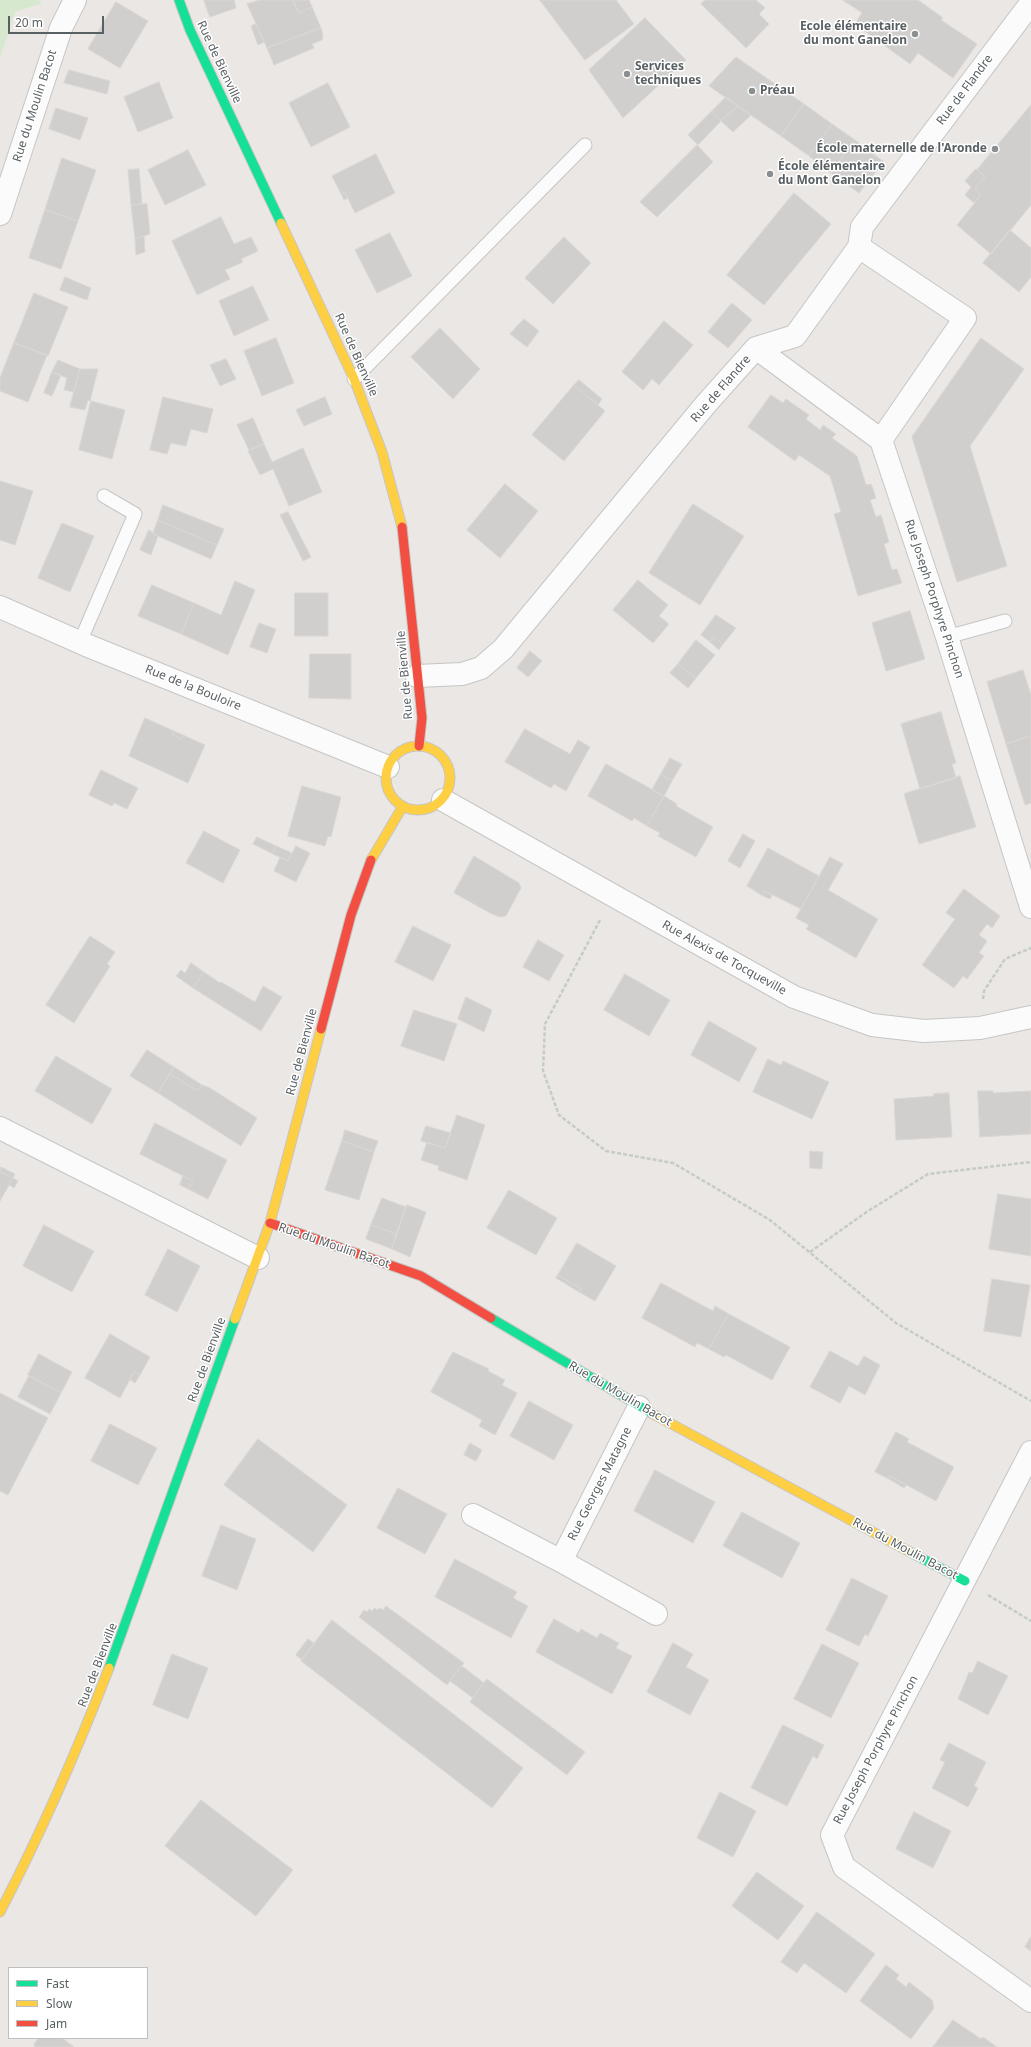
<!DOCTYPE html>
<html>
<head>
<meta charset="utf-8">
<style>
	body { margin:0 }
	#map { position:relative; width:1031px; height:2047px; overflow:hidden; background:#eae7e4; font-family:"Noto Sans",sans-serif }
	canvas { display:block }
	.legend { position:absolute; left:8px; top:1967px; width:140px; height:72px; box-sizing:border-box; background:#fff; border:1px solid #bdbfc1; margin:0; padding:5px 7px; list-style:none; font-size:12px; color:#596063 }
	.legend li { display:flex; align-items:center; gap:8px; height:20px }
	.legend b { width:20px; border:1px solid #bdbfc1 }
	.scale { position:absolute; left:8px; top:16px; width:96px; height:18px; box-sizing:border-box; border:2px solid #596063; border-top:0; padding-left:5px; font-size:12px; line-height:14px; white-space:nowrap; color:#596063; -webkit-text-stroke:3px #fff; paint-order:stroke }
</style>
</head>
<body>
<div id="map">
<canvas width="1031" height="2047"></canvas>
<ul class="legend">
<li><b style="height:5px;background:#16e098"></b>Fast</li>
<li><b style="height:5px;background:#ffcf43"></b>Slow</li>
<li><b style="height:5px;background:#f24e42"></b>Jam</li>
</ul>
<div class="scale">20 m</div>
</div>
<script>
const g = document.querySelector('canvas').getContext('2d');
g.lineJoin = 'round';
function fill(path, color) {
  g.fillStyle = color;
  g.fill(path, 'evenodd');
}
function strokePath(path, color, width, dash) {
  g.strokeStyle = color;
  g.lineWidth = width;
  g.lineCap = dash ? 'butt' : 'round';
  g.setLineDash(dash || []);
  g.stroke(path);
}
function drawText(font, color, halo, rows, align = 'center') {
  g.font = font + ' "Noto Sans",sans-serif';
  g.lineWidth = 3;
  g.setLineDash([]);
  g.textBaseline = 'middle';
  g.strokeStyle = halo;
  g.fillStyle = color;
  for (const [text, x, y, turn = 0] of rows) {
    g.save();
    g.translate(x, y);
    g.rotate((+turn || 0) * Math.PI / 180);
    g.textAlign = isNaN(turn) ? turn : align;
    if (halo) g.strokeText(text, 0, 0);
    g.fillText(text, 0, 0);
    g.restore();
  }
}
const green = new Path2D(`
	M0,0H38L42,3L15,12L0,58Z`);
const building = new Path2D(`
	M204,0H234L236,8L210,17Z
	M260,0H293L299,13L312,7L321,28L267,48L247,4Z
	M293,0H309L312,7L299,13Z
	M540,0H616L634,24L585,60Z
	M705,0H756L765,8L759,14L769,24L746,48L701,4Z
	M843,0H918L943,18L941,20L977,44L953,78L918,53L910,64L855,24L862,13Z
	M116,2L148,21L120,68L88,49Z
	M645,18L686,60L623,118L589,70Z
	M256,24L264,42L258,45L251,26Z
	M321,28L323,35L322,40L312,44L314,48L274,65L267,48Z
	M736,57L804,104L781,136L709,86Z
	M69,70L110,81L107,94L64,83Z
	M159,82L173,118L138,132L124,97Z
	M328,83L350,127L311,147L289,103Z
	M726,97L738,106L721,121L712,111Z
	M804,104L832,124L809,156L781,136Z
	M1031,105V205L991,254L957,225L981,195L975,189L985,177L977,170Z
	M738,106L751,115L733,132L721,121Z
	M56,108L88,118L80,140L49,129Z
	M712,111L721,121L698,145L688,135Z
	M832,124L855,140L831,173L809,156Z
	M855,140L884,162L859,193L831,173Z
	M697,145L713,162L657,217L640,202Z
	M188,150L206,185L165,205L148,170Z
	M376,154L395,193L355,213L345,192L341,194L332,176Z
	M62,158L96,170L78,221L45,210Z
	M139,169L142,204L131,205L128,170Z
	M976,169L985,177L975,189L981,195L974,203L965,195L971,187L965,181Z
	M345,192L348,198L344,200L341,194Z
	M794,193L831,224L764,305L727,275Z
	M147,204L150,234L135,239L131,205Z
	M45,210L78,221L61,269L29,258Z
	M221,217L234,244L251,237L258,251L241,259L243,262L225,270L230,279L197,295L172,241Z
	M1010,230L1031,248V277L1019,292L983,263Z
	M390,233L412,276L377,293L355,250Z
	M144,236L145,252L136,255L135,239Z
	M564,237L591,263L553,304L525,278Z
	M65,277L91,288L87,300L60,290Z
	M253,286L269,320L234,336L219,301Z
	M34,293L68,307L48,356L14,343Z
	M732,303L752,320L728,348L708,332Z
	M524,319L539,331L527,347L510,334Z
	M664,321L693,345L659,385L652,379L643,390L622,372Z
	M440,328L480,369L453,399L411,357Z
	M276,338L294,383L262,396L244,351Z
	M981,338L1024,369L970,446L1007,566L957,582L912,437Z
	M14,343L47,355L28,402L0,391V378Z
	M226,359L236,379L220,386L210,365Z
	M58,360L80,369L74,392L64,390L67,378L52,372Z
	M80,369H98L90,401L88,400L85,410L70,407Z
	M52,372L61,375L52,396L44,393Z
	M579,380L602,399L598,405L574,385Z
	M574,385L605,411L564,461L532,435Z
	M771,395L783,403L786,399L809,415L806,419L820,430L823,425L836,434L832,438L857,456L866,485L871,484L873,489L876,498L870,500L876,517L881,515L889,542L884,544L892,570L897,569L902,583L858,596L834,514L841,512L830,476L799,455L795,461L748,427Z
	M163,397L213,409L207,433L191,429L186,446L171,443L167,454L150,450Z
	M325,397L332,414L304,426L296,410Z
	M91,401L125,410L112,459L79,450Z
	M253,418L264,444L249,450L237,425Z
	M264,444L272,462L303,448L322,492L289,506L273,469L260,475L248,451Z
	M0,481L33,491L15,545L0,540Z
	M505,484L538,511L500,558L467,530Z
	M693,504L744,536L700,605L649,573Z
	M163,505L224,529L217,545L158,520Z
	M288,512L311,557L303,561L280,515Z
	M158,520L217,545L211,559L153,534Z
	M62,523L94,536L70,592L38,578Z
	M149,530L158,536L151,555L140,550Z
	M638,580L668,605L659,616L669,624L653,643L613,610Z
	M235,581L255,590L228,655L181,634L194,603L221,615Z
	M152,585L194,603L181,634L138,616Z
	M295,593H328V636H295Z
	M910,611L925,659L886,671L872,623Z
	M716,615L736,628L723,644L714,637L710,642L701,635Z
	M259,623L276,629L267,653L250,647Z
	M714,637L723,644L719,650L710,642Z
	M696,640L715,655L696,678L678,664Z
	M530,651L542,661L528,677L517,668Z
	M310,654H351V699L309,698Z
	M678,664L696,678L688,688L670,673Z
	M1023,670L1031,695V736L1006,744L987,682Z
	M941,712L956,763L952,764L956,778L920,789L901,724Z
	M145,718L174,731L173,735L181,739L183,735L205,745L188,783L129,756Z
	M525,729L570,754L578,740L590,747L566,791L554,784L551,788L505,762Z
	M174,731L183,735L181,739L173,735Z
	M1031,736V803L1025,805L1006,744Z
	M670,758L682,764L672,781L661,774Z
	M606,764L664,796L647,826L634,818L632,821L588,796Z
	M101,770L138,788L127,809L114,803L112,806L89,795Z
	M661,774L672,781L664,796L652,790Z
	M960,776L976,827L919,844L904,794Z
	M302,786L341,797L331,837L328,836L325,846L288,836Z
	M664,796L677,804L676,806L713,827L696,857L658,836L660,833L647,826Z
	M204,831L240,850L223,883L186,863Z
	M743,834L755,841L740,868L728,861Z
	M257,837L276,846L273,854L253,844Z
	M276,846L292,853L288,861L273,854Z
	M296,846L310,853L296,882L274,871L280,857L288,861Z
	M768,848L819,876L801,909L765,891L763,896L747,886Z
	M474,856L519,883L521,888L506,916L500,917L490,913L454,893Z
	M830,857L843,864L828,890L878,919L856,958L806,929L809,925L796,918Z
	M964,889L1000,916L992,928L987,924L979,935L987,941L979,953L984,956L967,979L963,976L954,988L922,965L955,919L946,913Z
	M765,891L772,895L770,899L763,896Z
	M413,926L451,945L433,981L395,962Z
	M90,936L115,952L107,964L110,966L74,1023L46,1005Z
	M538,940L564,955L549,981L523,967Z
	M191,963L204,972L193,988L176,976L181,970L185,973Z
	M204,972L220,983L221,982L255,1002L263,986L282,997L261,1031L193,988Z
	M625,974L670,1000L649,1036L604,1010Z
	M466,997L492,1010L484,1032L458,1019Z
	M414,1010L457,1024L444,1061L401,1046Z
	M709,1021L757,1048L739,1082L691,1055Z
	M147,1050L174,1067L158,1093L130,1076Z
	M56,1056L112,1089L92,1124L35,1091Z
	M768,1059L781,1065L783,1061L829,1082L812,1119L753,1092Z
	M174,1067L202,1085L198,1091L170,1074Z
	M170,1074L198,1091L202,1085L210,1088L257,1118L241,1146L158,1093Z
	M978,1091H993V1093L1031,1091V1134L980,1137Z
	M949,1093L952,1137L896,1140L894,1099L934,1096V1094Z
	M457,1115L485,1125L467,1180L438,1170L439,1166L421,1160L427,1142L445,1148Z
	M155,1123L227,1160L208,1199L188,1189L193,1181L140,1154Z
	M426,1126L451,1133L445,1148L421,1141Z
	M345,1130L378,1141L374,1152L342,1141Z
	M342,1141L374,1152L359,1200L325,1190Z
	M810,1151L823,1152L822,1169L810,1168Z
	M1,1167L15,1174L13,1178L0,1172Z
	M0,1172L13,1178L0,1201Z
	M183,1176L193,1181L188,1189L180,1185Z
	M13,1178L18,1181L14,1188L9,1185Z
	M509,1190L557,1218L536,1255L487,1228Z
	M998,1194L1031,1199V1256L989,1249Z
	M382,1198L406,1207L396,1234L371,1225Z
	M407,1205L426,1212L410,1257L392,1249Z
	M44,1225L94,1251L72,1292L23,1266Z
	M371,1225L396,1234L392,1249L366,1239Z
	M577,1243L616,1266L595,1301L579,1292L581,1289L558,1275Z
	M168,1249L200,1266L177,1312L145,1295Z
	M558,1275L581,1289L579,1292L556,1278Z
	M992,1279L1030,1285L1021,1337L984,1331Z
	M661,1283L713,1311L715,1306L729,1314L709,1349L697,1343L695,1347L642,1318Z
	M729,1314L790,1347L772,1380L726,1355L724,1357L709,1349Z
	M110,1334L150,1357L140,1375L134,1372L120,1398L85,1378Z
	M830,1351L858,1366L864,1356L880,1365L865,1395L849,1386L840,1403L810,1387Z
	M453,1352L489,1369L488,1371L505,1380L502,1385L517,1393L495,1435L479,1426L482,1420L431,1392Z
	M39,1354L72,1372L61,1393L28,1375Z
	M134,1372L140,1375L135,1383L130,1380Z
	M29,1376L61,1393L50,1414L18,1397Z
	M0,1393L48,1418L8,1495L0,1491Z
	M529,1401L573,1425L554,1460L510,1436Z
	M110,1424L157,1448L138,1485L91,1461Z
	M896,1432L909,1439L907,1442L954,1467L936,1501L890,1476L889,1479L875,1472Z
	M258,1439L347,1505L313,1552L224,1485Z
	M470,1443L482,1450L476,1461L464,1455Z
	M655,1470L715,1502L693,1543L634,1511Z
	M890,1476L906,1485L904,1488L889,1479Z
	M398,1488L447,1514L425,1554L377,1528Z
	M742,1512L800,1543L782,1578L723,1546Z
	M221,1525L256,1539L237,1590L202,1576Z
	M455,1559L517,1592L513,1598L528,1606L511,1638L435,1597Z
	M852,1578L888,1596L868,1636L865,1634L859,1646L826,1630Z
	M386,1606L464,1663L447,1685L359,1617L364,1610L367,1612L369,1609L372,1611L375,1608L377,1610L380,1608L383,1610Z
	M554,1619L579,1633L581,1629L597,1638L600,1633L619,1643L616,1648L632,1656L612,1694L536,1652Z
	M332,1620L523,1768L492,1808L301,1661Z
	M308,1639L314,1643L302,1660L296,1655Z
	M673,1643L693,1654L686,1667L709,1680L690,1715L647,1692Z
	M822,1644L859,1663L831,1718L794,1699Z
	M172,1654L208,1668L188,1719L153,1705Z
	M978,1661L1008,1676L988,1715L958,1699L969,1672L972,1673Z
	M462,1666L484,1683L473,1698L450,1681Z
	M487,1679L585,1752L567,1775L470,1702Z
	M783,1725L824,1745L817,1759L813,1756L787,1806L751,1788Z
	M949,1743L986,1762L974,1786L978,1788L968,1807L932,1788L945,1762L940,1760Z
	M720,1792L756,1811L733,1857L697,1838Z
	M201,1800L293,1870L256,1916L165,1846Z
	M914,1812L951,1831L933,1868L896,1849Z
	M757,1872L804,1906L778,1940L732,1906Z
	M817,1912L875,1954L846,1993L804,1963L797,1973L781,1962Z
	M1031,1937V1951L1025,1947Z
	M886,1965L899,1975L896,1979L906,1987L909,1982L932,2000L934,2008L911,2039L860,2001Z
	M953,2020L981,2039L983,2037L997,2047H933Z
	M39,2038H62L74,2047H35L34,2044Z`);
const path = new Path2D(`
	M600,920L545,1024L543,1071L559,1115L606,1151L673,1163L770,1220L896,1323L1031,1401
	M983,999L984,991L1005,959L1031,948
	M810,1252L868,1211L928,1174L1031,1162
	M988,1595L1031,1621`);
const lane = new Path2D(`
	M354,379L585,145
	M947,637L1005,621
	M80,642L135,514L104,496`);
const street = new Path2D(`
	M0,214L61,28L75,0
	M859,247L965,318L881,440
	M756,348L881,440L947,637L1031,907
	M0,607L86,645L388,767
	M417,676L462,674L481,668L503,649L706,404L756,348L795,336L859,247L862,227L1031,3
	M443,800L794,997L872,1025L924,1031L980,1028L1031,1017
	M0,1128L258,1258
	M639,1407L561,1561L656,1614
	M1031,1452L832,1835L844,1867L1031,2001
	M473,1515L561,1561`);
const fast = new Path2D(`
	M179,0L190,30L281,223
	M491,1318L653,1414
	M910,1552L965,1581
	M109,1668L235,1319`);
const slow = new Path2D(`
	M281,223L354,379L382,452L402,527
	M386 778a32 32 0 1 1 64 0a32 32 0 1 1-64 0Z
	M371,860L403,806
	M235,1319L270,1223L321,1029
	M653,1414L910,1552
	M0,1912C41,1833 77,1751 109,1668`);
const jam = new Path2D(`
	M402,527L422,718L419,746
	M321,1029L351,915L371,860
	M270,1223L421,1276L491,1318`);
const markers = [
	[915,34,4,"#8c8f90"],
	[627,74,4,"#8c8f90"],
	[752,91,4,"#8c8f90"],
	[995,149,4,"#8c8f90"],
	[770,174,4,"#8c8f90"]
];
const poiNames = [
	["Ecole élémentaire",907,27,"right"],
	["du mont Ganelon",907,41,"right"],
	["Services",635,67],
	["techniques",635,81],
	["Préau",760,91],
	["École maternelle de l'Aronde",987,149,"right"],
	["École élémentaire",778,167],
	["du Mont Ganelon",778,181]
];
const streetNames = [
	["Rue de Bienville",219,62,65],
	["Rue de Flandre",965,90,-53],
	["Rue du Moulin Bacot",35,106,-72],
	["Rue de Bienville",356,355,66],
	["Rue de Flandre",721,389,-49],
	["Rue Joseph Porphyre Pinchon",934,599,72],
	["Rue de Bienville",405,675,-95],
	["Rue de la Bouloire",193,688,22],
	["Rue Alexis de Tocqueville",724,958,29],
	["Rue de Bienville",302,1052,-75],
	["Rue du Moulin Bacot",334,1246,19],
	["Rue de Bienville",207,1360,-70],
	["Rue du Moulin Bacot",620,1394,30],
	["Rue Georges Matagne",600,1484,-63],
	["Rue du Moulin Bacot",905,1549,28],
	["Rue de Bienville",98,1665,-69],
	["Rue Joseph Porphyre Pinchon",876,1750,-62]
];
fill(green, '#d6e8cd');
fill(building, '#d1cfce');
strokePath(building, '#dad6d3', 1);
strokePath(lane, '#c5c6c5', 15);
strokePath(street, '#c5c6c5', 24);
strokePath(fast, '#c5c6c5', 11);
strokePath(slow, '#c5c6c5', 11);
strokePath(jam, '#c5c6c5', 11);
strokePath(path, '#c5ccc6', 2.5, [4, 2]);
strokePath(lane, '#fcfbfb', 13);
strokePath(street, '#fcfbfb', 22);
strokePath(fast, '#16e098', 9);
strokePath(slow, '#ffcf43', 9);
strokePath(jam, '#f24e42', 9);
for (const [x, y, r, color] of markers) {
  const dot = new Path2D();
  dot.arc(x, y, r, 0, 2 * Math.PI);
  g.fillStyle = color;
  g.fill(dot);
  strokePath(dot, '#fff', 1.5);
}
drawText('bold 12px', '#596063', '#fff', poiNames, 'left');
drawText('12px', '#596063', '#fff', streetNames);
</script>
</body>
</html>
